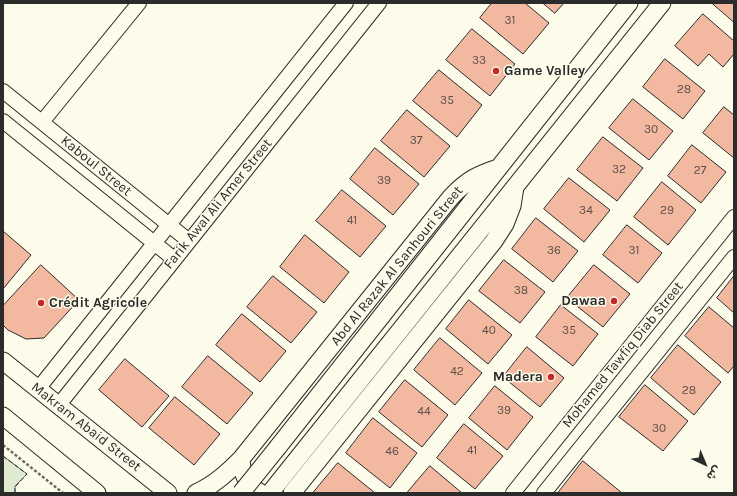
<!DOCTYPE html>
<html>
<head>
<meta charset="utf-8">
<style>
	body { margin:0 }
	#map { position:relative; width:737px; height:496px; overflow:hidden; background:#fdfbea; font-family:Karla,"Noto Sans Arabic",sans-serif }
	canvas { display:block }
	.frame { position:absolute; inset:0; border:4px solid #2b2b2b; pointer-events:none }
	.north { position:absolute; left:685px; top:444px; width:40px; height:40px; -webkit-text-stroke:3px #fdfbea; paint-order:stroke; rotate:136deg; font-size:11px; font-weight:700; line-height:16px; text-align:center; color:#2b2b2b }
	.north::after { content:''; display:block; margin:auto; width:14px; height:18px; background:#2b2b2b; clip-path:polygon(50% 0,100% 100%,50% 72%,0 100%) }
</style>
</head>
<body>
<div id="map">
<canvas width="737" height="496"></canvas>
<div class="frame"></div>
<div class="north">ش</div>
</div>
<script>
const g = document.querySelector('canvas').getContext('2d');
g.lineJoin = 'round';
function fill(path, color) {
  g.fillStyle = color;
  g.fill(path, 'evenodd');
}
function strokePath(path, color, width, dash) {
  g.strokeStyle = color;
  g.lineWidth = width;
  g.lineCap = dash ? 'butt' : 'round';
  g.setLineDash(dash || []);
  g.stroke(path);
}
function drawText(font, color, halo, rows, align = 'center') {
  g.font = font + ' Karla,sans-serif';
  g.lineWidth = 3;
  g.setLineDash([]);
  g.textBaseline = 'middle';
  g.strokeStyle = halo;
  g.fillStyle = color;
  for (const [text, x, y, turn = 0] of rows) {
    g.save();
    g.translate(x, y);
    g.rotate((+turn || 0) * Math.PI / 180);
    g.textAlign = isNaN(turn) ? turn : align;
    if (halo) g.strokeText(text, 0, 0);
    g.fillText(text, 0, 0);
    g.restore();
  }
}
const green = new Path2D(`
	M3,456L27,474L15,486V493H3Z`);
const building = new Path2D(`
	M492,3H525L549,23L523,54L480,18Z
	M543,3H564L555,13Z
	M712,3H734V22Z
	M703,14L734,41V54L723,67L709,54L698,66L675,46Z
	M472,29L515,64L490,96L446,60Z
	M665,59L705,91L683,119L643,87Z
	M439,70L482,105L457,137L413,101Z
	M633,99L673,131L649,160L609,128Z
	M724,107L734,115V158L703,133Z
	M407,110L450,146L424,177L381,141Z
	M603,137L643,168L617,201L577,170Z
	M692,145L726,172L701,203L668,176Z
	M375,148L419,184L393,215L350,179Z
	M569,178L610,210L584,242L544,209Z
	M662,182L696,210L668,245L634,217Z
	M342,190L386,226L360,257L316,221Z
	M536,218L578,251L553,282L512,249Z
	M627,225L662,253L638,283L603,255Z
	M3,231L31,255L3,289Z
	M305,235L349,272L324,303L280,267Z
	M504,260L545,292L520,323L479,291Z
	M41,265L79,300L44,338L26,339L8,330L3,325V306Z
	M594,265L630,294L603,327L567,298Z
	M273,276L317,312L291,343L247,307Z
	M734,276V313L717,298Z
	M469,300L512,335L488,364L446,329Z
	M561,305L598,334L573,366L536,337Z
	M709,307L734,328V366L728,373L685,336Z
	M242,314L286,351L260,382L216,345Z
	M440,338L482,373L455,405L414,370Z
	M678,345L721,382L694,415L651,378Z
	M527,347L564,378L540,407L503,377Z
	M208,356L253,393L227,424L182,387Z
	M125,359L169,396L142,427L99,390Z
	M405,380L448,415L422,447L379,412Z
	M645,385L688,421L663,451L619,417Z
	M495,386L533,417L507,450L469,418Z
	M175,397L220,434L194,465L149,428Z
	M373,418L417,453L390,488L346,453Z
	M464,424L503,456L475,489L437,458Z
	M583,461L622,493H558Z
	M338,463L375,493H313Z
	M430,466L462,493H407Z`);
const path = new Path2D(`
	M3,445L63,493`);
const minor = new Path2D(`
	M3,91L189,241
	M3,121L174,259
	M42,122L139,3
	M38,389L346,3
	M58,406L379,3
	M513,493L734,217
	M544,493L734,257`);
const tertiary = new Path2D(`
	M3,361L168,493
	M3,416L97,493
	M278,447L629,3
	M241,459C242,475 247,486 261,493
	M196,493C214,485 227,473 241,459L451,197C467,180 477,175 498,168
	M270,493L662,3
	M292,493L494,241L505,224L512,206L515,187`);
const tertiaryBridge = new Path2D(`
	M241,493L278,447`);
const fence = new Path2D(`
	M3,456L27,474L15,487V493`);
const markers = [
	[496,71,4,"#c62828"],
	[614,301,4,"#c62828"],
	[41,303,4,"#c62828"],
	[551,377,4,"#c62828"]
];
const numberNames = [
	["31",510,21],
	["33",479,61],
	["28",684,90],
	["35",447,101],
	["30",651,130],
	["37",416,141],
	["32",619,170],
	["27",700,171],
	["39",384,181],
	["34",586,211],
	["29",667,211],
	["41",352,221],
	["36",554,251],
	["31",634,251],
	["38",521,291],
	["40",489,331],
	["35",569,331],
	["42",457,372],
	["28",689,391],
	["39",504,411],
	["44",424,412],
	["30",659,429],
	["41",472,451],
	["46",392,452]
];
const poiNames = [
	["Game Valley",504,71],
	["Dawaa",606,301,"right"],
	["Crédit Agricole",49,303],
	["Madera",543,377,"right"]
];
const streetNames = [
	["Kaboul Street",96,166,39],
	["Farik Awal Ali Amer Street",218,204,-51],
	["Abd Al Razak Al Sanhouri Street",397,266,-51],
	["Mohamed Tawfiq Diab Street",623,355,-51],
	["Makram Abaid Street",86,427,38]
];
fill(green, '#deebd1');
strokePath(green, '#74746e', 1);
fill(building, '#f2b8a0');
strokePath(building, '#2b2b2b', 1);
strokePath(minor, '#2b2b2b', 16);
strokePath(tertiary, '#2b2b2b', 19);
strokePath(path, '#6a6964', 2.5, [3, 2]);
strokePath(minor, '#fdfbea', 14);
strokePath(tertiary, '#fdfbea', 17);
strokePath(tertiaryBridge, '#2b2b2b', 19, []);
strokePath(tertiaryBridge, '#fdfbea', 17);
strokePath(fence, '#2b2b2b', 1, [5, 2]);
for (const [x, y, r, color] of markers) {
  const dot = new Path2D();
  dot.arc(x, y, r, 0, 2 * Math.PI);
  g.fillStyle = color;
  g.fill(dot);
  strokePath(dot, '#fdfbea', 1.5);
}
drawText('12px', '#5d4e48', null, numberNames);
drawText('bold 14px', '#2b2b2b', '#fdfbea', poiNames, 'left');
drawText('14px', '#2b2b2b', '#fdfbea', streetNames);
</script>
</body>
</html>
